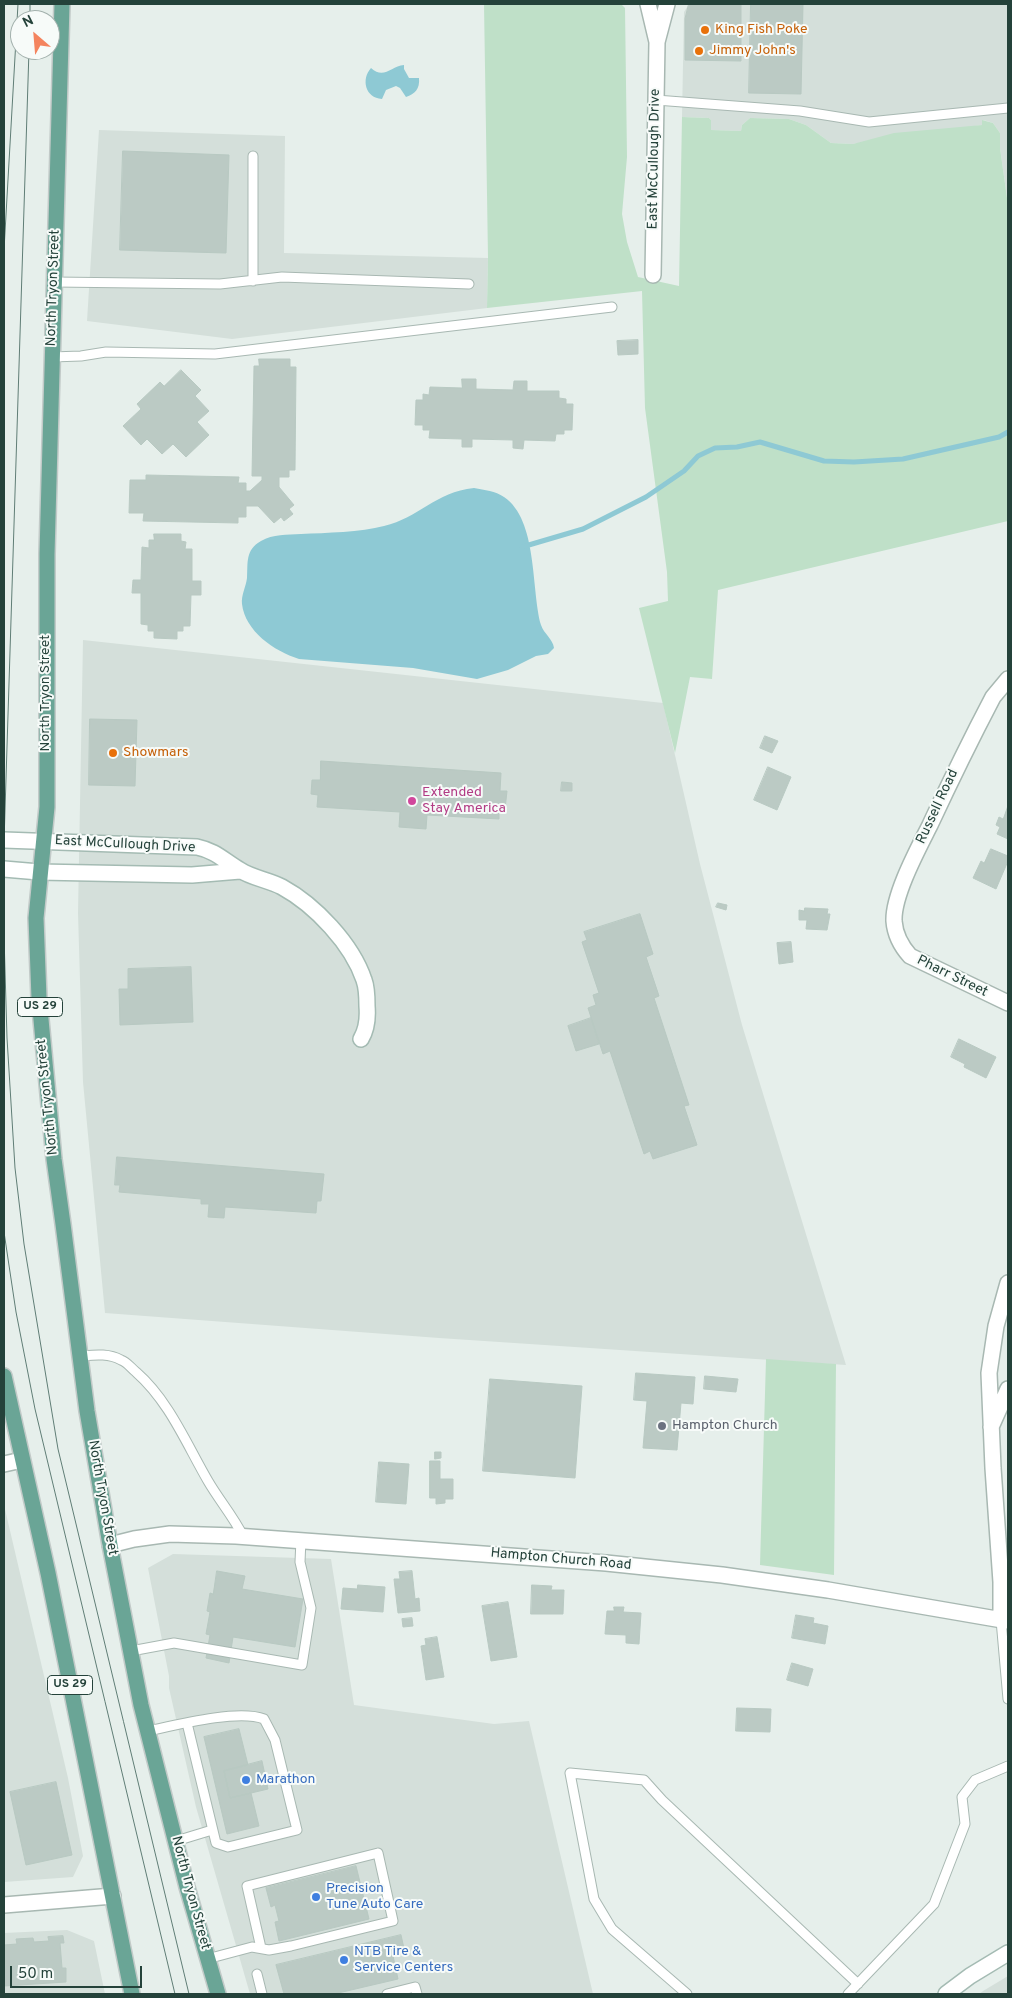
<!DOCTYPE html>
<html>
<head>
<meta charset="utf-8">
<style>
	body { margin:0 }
	#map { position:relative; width:1012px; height:1998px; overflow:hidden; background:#e6efeb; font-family:Overpass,sans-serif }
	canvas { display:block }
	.frame { position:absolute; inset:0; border:5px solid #24423a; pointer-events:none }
	.north { position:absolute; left:10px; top:10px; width:50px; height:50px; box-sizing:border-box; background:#f7fbf9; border:1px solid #a3b1ad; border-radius:50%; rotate:333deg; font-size:14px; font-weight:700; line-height:20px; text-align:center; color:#24423a }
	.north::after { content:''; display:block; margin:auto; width:18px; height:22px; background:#f4845f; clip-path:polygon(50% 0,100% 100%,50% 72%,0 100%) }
	.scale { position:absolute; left:10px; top:1966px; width:132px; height:22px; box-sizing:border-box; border:2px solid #24423a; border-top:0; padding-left:6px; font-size:15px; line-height:18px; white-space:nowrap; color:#24423a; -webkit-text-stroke:4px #f7fbf9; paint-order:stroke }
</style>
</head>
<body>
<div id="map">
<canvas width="1012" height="1998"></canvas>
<div class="frame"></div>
<div class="north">N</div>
<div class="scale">50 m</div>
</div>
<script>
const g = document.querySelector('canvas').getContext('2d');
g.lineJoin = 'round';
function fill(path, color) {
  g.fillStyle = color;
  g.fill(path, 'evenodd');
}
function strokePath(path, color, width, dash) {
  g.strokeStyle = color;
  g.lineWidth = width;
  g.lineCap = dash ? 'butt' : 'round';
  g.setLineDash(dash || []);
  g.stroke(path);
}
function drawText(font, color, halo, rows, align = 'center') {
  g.font = font + ' Overpass,sans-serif';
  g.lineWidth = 4;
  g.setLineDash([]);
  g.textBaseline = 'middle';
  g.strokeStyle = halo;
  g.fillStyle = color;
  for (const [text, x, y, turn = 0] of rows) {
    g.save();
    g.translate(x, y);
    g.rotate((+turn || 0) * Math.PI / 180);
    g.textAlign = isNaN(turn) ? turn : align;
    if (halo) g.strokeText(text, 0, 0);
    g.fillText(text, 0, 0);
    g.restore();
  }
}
const built = new Path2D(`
	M689,4H1008V205L1000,148V133L993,123L987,121L982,120V125L853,144L831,143L806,125L789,119L750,118L742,125L741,131L711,130V120L709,118L682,117L684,12Z
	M99,130L285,136L284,253L488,258L487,308L232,339L87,321Z
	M83,640L663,703L700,864L742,1025L846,1365L439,1338L105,1313L83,1082L78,913Z
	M4,1505L68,1778L83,1856L73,1877L4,1882Z
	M173,1554L331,1559L354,1705L494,1724L529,1721L593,1994H250L196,1807L169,1688V1676L148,1568Z
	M67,1930L94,1941L105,1994H4V1933Z
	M1008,1976V1994H979L983,1991Z`);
const green = new Path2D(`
	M484,4H621L625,8L627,157L622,214L627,242L638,277L679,286L682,117L709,118L711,120V130L741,131L742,125L750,118L789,119L806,125L831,143L853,144L894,133L982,125V120L993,123L1000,133V148L1008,205V521L718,590L712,679L690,677L675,753L639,608L668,601L667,572L645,408L642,291L487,308L488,258Z
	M766,1359L836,1364L834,1575L760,1565Z`);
const water = new Path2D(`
	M404,65V69L409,78H419C420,89 415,94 406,97L400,88L396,86L386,90L382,99C365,98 361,79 371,68C384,80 391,66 404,65Z
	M474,488C485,490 495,491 504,497C538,520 531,589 541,625C544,634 553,639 554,648L548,654L536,656L508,670L477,679L413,668L299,659C274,651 245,631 242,604C241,595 246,587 247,578C248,563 245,550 261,541C273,534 287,535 301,534C326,533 361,532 384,526C419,518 435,492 474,488Z`);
const stream = new Path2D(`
	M522,547L583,529L646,497L684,471L698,456L715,448L737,447L760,442L824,461L854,462L903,459L999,437L1008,432`);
const building = new Path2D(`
	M689,4H741V61L685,60V19Z
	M751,4H803L801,94L749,93Z
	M123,151L229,155L226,253L120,250Z
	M638,340V354L618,355L617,341Z
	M259,359H290V367H296L295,470H289V477H279V487L294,505L289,509L293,514L284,521L281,517L274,523L258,506H246V517H238V523L143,521L144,513H129L130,480H146V475L239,477L238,483H246V491H250L262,480V476H252L254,366H259Z
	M181,370L201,390L195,396L209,411L197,422L209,435L186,457L173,444L162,454L147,439L141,445L123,426L141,409L137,404L160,382L164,386Z
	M462,379H476V389L513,390L514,381H527V391H559V398L566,399V404H573L572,430H564V434H556L555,441L524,440L523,449L513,448V440L472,439V447H462V439L429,438L430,430H423V425H415L416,400H423V394L429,395L430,387L462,388Z
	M154,534H181V541L186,542L185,549H192V581H201V595H191L190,626H183V631H177V639L154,638V631H148V625L141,624V593H132L133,580H141L142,547L149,548V540H154Z
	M90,719L137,720L135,786L89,785Z
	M765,736L778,741L772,753L760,748Z
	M321,761L501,773L500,791H507L505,809L499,808V819L427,815L426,829L399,827L400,812L317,807L318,795L311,794L312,780H320Z
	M768,767L791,777L777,810L754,800Z
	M562,782L572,783V791H561Z
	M1008,806V839L997,834L1000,827L996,825L999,817L1003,819Z
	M991,849L1008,856V861L996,889L973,878L981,861L984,863Z
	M718,903L727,905L726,910L716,907Z
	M805,908L828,909L827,914H830L827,930L806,929L807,920H799V910L804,911Z
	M640,914L653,954L646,957L659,996L654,998L689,1105L684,1106L697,1145L653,1159L650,1151L644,1154L610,1051L603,1054L588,1008L596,1005L593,995L599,993L582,942L587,940L584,932Z
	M791,942L793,962L779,964L777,943Z
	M191,967L193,1022L120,1025L119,989H128V969Z
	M591,1018L599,1044L576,1051L568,1026Z
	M959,1039L996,1057L986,1078L964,1067L965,1064L951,1057Z
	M117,1157L324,1174L321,1201H317L316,1213L225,1207L224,1218L208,1217L209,1204H201V1199L119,1192L120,1185H115Z
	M636,1373L695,1377L693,1404L681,1403L677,1450L643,1448L647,1401L634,1400Z
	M705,1376L738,1379L736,1392L704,1389Z
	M490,1379L582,1386L575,1478L483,1471Z
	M435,1452H441V1458L435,1459Z
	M430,1461H440V1479H453V1499H445V1503L436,1504V1498H430Z
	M379,1462L409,1464L406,1504L376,1502Z
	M217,1571L245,1576L242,1589L303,1599L295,1647L233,1637L229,1663L206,1658L210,1635L206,1634L210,1612L207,1611L210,1593L213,1594Z
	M412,1571L415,1599L419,1598L420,1611L398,1613L394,1579H400L399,1572Z
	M358,1585L385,1587L383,1612L341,1609L343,1588L357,1589Z
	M532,1585L552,1586L551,1590H564L563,1614H531Z
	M508,1602L517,1657L491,1661L482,1606Z
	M614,1607H624L623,1612L641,1613L639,1644L626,1643V1635L605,1634L607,1611H614Z
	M796,1615L814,1618L813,1623L828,1626L825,1644L792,1638Z
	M412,1618L413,1626L403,1627L402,1619Z
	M437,1637L444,1677L426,1680L421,1646L426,1645L425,1639Z
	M792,1663L813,1669L808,1686L787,1680Z
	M737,1708L771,1709L770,1732L736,1731Z
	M239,1729L248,1765L224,1771L230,1798L251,1793L259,1826L227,1834L204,1737Z
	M262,1761L268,1789L230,1798L224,1771Z
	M56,1782L72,1855L26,1865L10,1792Z
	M356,1866L369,1919L279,1941L275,1922L279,1921L275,1905L271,1907L266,1888Z
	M401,1935L405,1953L393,1956L398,1979L334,1994H284L276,1965Z
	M63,1936L64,1943H60L62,1968H66V1982L4,1986V1945L17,1944L16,1939L33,1938L34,1942L49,1941L48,1937Z`);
const lane = new Path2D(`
	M656,100L800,111L869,122L1008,108
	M253,281V156
	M54,282L220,284L282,277L469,284
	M52,357L81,356L106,352L215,354L612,307
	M80,1356C94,1355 108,1353 121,1360C127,1362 131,1368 136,1372C169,1401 186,1443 208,1481C219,1500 233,1516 243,1536
	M1001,1620L1008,1699
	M131,1651L174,1643L302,1665L311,1608L300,1562L301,1539
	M148,1731C176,1725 238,1709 264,1719L275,1740L297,1830L228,1847L216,1843L187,1723
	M176,1841L212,1830
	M207,1959L252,1947L269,1950L291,1946L393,1921L378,1853L247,1886L261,1948
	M257,1974L262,1994
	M387,1994L415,1987L417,1994
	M687,1994L612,1929L594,1899L570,1773L644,1780L662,1800L858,1984
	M848,1994L934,1904L965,1824L962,1797L975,1780L1008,1766`);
const street = new Path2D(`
	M648,4L657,42L667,4
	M653,275L657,42
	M1008,679L993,697C971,739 950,782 930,825C918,849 893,895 894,921C895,934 901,946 910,956L1008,1003
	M991,1427L1008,1389
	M4,1464L22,1460
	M110,1545L134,1539L170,1534L236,1536L606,1563L722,1575L828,1590L1008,1621
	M1001,1620V1582L993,1468L989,1373L996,1326L1008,1283
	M4,1905L113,1896`);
const secondary = new Path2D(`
	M4,840L197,847C216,851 223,860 240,870C252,878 269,880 282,887C315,905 352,944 364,980C367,988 367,997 367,1006C368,1018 367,1029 361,1039
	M4,869L39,872L192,875L240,871
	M946,1994L970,1976L1008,1953`);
const primary = new Path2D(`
	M62,4L47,554V807L36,918L39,998L54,1159L63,1224L87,1411L110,1545L141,1705L187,1887L218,1994
	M4,1376L48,1573L132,1994`);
const tram = new Path2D(`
	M30,20V4
	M4,250L18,4
	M4,842L29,50
	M4,936L7,1038L15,1168L24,1244L58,1449L189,1994
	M4,1232L16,1312L35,1409L175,1994`);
const markers = [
	[705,30,5,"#e8710a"],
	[699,51,5,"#e8710a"],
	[113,753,5,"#e8710a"],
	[412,801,5,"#d1479c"],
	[662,1426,5,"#6b7280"],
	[246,1780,5,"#3f7fe0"],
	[316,1897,5,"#3f7fe0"],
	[344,1960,5,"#3f7fe0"]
];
const shields = [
	[40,1007,45],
	[70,1685,45]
];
const shieldNames = [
	["US 29",40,1007],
	["US 29",70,1685]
];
const foodNames = [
	["King Fish Poke",715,30],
	["Jimmy John's",709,51],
	["Showmars",123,753]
];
const streetNames = [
	["East McCullough Drive",655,159,-89],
	["North Tryon Street",54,288,-88],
	["North Tryon Street",46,693,-90],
	["Russell Road",938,807,-65],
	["East McCullough Drive",125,845,3],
	["Pharr Street",952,977,26],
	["North Tryon Street",48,1097,-96],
	["North Tryon Street",102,1498,80],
	["Hampton Church Road",561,1560,5],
	["North Tryon Street",190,1893,75]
];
const hotelNames = [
	["Extended",422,793],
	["Stay America",422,809]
];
const worshipNames = [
	["Hampton Church",672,1426]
];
const shopNames = [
	["Marathon",256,1780],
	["Precision",326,1889],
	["Tune Auto Care",326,1905],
	["NTB Tire &",354,1952],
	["Service Centers",354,1968]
];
fill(built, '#d4dfda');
fill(green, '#bfe0c8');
fill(water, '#8ec9d4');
strokePath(stream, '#8ec9d4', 5);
fill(building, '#bbcac4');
strokePath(building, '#b8c9c2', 1);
strokePath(lane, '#a8b8b2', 11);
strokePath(street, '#a8b8b2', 18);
strokePath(secondary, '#a4bbb3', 18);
strokePath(primary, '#c2cac8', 18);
strokePath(lane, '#fff', 9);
strokePath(street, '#fff', 15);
strokePath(secondary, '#fff', 15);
strokePath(primary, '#6aa596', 15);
strokePath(tram, '#5f7d75', 1);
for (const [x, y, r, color] of markers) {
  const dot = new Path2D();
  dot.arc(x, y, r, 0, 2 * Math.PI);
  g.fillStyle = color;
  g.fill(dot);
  strokePath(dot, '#f7fbf9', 2);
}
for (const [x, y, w] of shields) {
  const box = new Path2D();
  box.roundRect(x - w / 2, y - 9.5, w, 19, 4);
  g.fillStyle = '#f7fbf9';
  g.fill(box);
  strokePath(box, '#24423a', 1);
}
drawText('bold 12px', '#24423a', null, shieldNames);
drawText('14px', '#c56008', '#f7fbf9', foodNames, 'left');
drawText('14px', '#24423a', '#f7fbf9', streetNames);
drawText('14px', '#b23c85', '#f7fbf9', hotelNames, 'left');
drawText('14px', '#5b616d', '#f7fbf9', worshipNames, 'left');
drawText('14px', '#366cbe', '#f7fbf9', shopNames, 'left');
</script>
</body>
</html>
